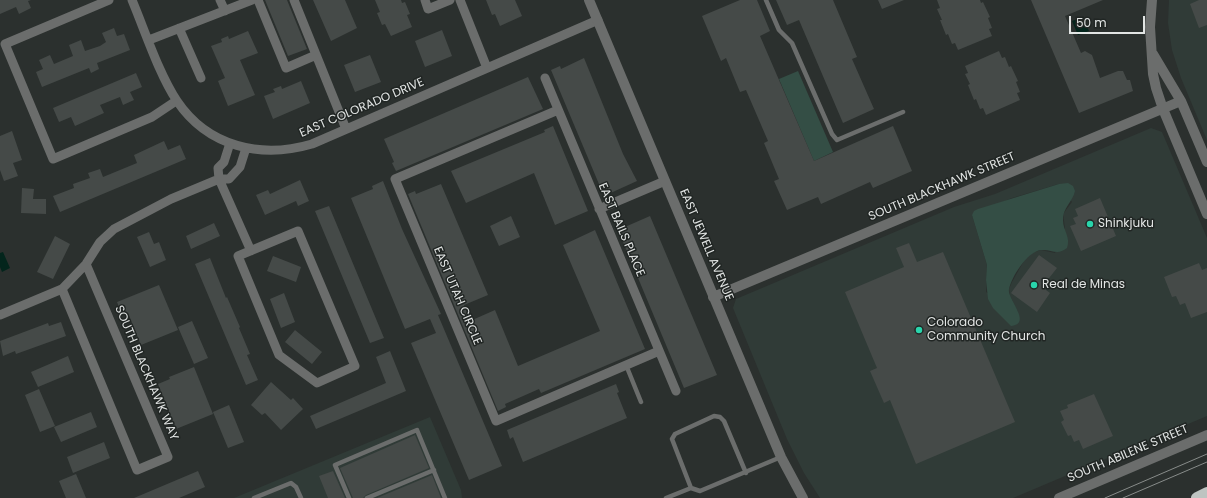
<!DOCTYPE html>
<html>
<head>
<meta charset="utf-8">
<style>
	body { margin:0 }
	#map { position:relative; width:1207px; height:498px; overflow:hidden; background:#2b302e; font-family:Poppins,sans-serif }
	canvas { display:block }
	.scale { position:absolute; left:1069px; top:16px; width:76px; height:18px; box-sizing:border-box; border:2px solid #e2e5e4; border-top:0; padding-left:5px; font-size:12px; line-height:14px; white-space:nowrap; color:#e2e5e4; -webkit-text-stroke:3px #212624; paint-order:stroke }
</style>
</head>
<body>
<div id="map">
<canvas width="1207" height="498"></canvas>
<div class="scale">50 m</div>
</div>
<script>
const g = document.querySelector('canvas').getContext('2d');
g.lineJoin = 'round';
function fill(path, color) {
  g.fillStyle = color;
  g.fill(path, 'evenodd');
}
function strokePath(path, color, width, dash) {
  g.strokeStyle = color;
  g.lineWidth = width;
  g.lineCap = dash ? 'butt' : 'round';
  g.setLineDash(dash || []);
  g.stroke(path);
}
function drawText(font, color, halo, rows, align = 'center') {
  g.font = font + ' Poppins,sans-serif';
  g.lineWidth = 3;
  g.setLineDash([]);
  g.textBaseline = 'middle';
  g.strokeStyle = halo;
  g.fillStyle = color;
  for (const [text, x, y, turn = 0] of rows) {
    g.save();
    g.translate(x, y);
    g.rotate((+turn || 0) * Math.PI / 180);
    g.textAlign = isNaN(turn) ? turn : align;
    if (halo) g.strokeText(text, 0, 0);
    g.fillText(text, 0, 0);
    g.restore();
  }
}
const built = new Path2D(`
	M1169,0H1207V140L1181,78L1172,50L1168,23Z
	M1151,128L1162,132L1207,238V416L1013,498H820L804,473L787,439L733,308L736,299L954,207L995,194ZM1059,184L1072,202L1063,214L1065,228L1055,253L1041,250L1032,253L1025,259L1012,282L1009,289L1010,296L1018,312L986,292L987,265L972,215L1012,198Z
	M430,417L461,490L462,498H234Z`);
const green = new Path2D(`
	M798,71L833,152L814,161L779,79Z
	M1068,183L1073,186L1075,191C1073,201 1062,209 1063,220C1063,231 1071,237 1067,248C1057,256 1052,249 1041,250C1027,252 1012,276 1009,289C1007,299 1033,324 1011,326L993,308L988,299L986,280L987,265L972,215L974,211L978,209L1059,184Z`);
const water = new Path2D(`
	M1083,17L1089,31L1078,35L1072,21Z
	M3,252L10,268L2,272L0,267V253Z`);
const building = new Path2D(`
	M0,0H31L28,1L31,8L19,14L16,7L0,14Z
	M265,0H287L307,49L288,56Z
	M313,0H345L357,28L331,41Z
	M375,0H401L402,3L405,2L410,14L407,15L412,27L391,36L385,24L382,25L377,13L380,12Z
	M486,0H515L522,16L500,26L495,14L492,15Z
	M740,0H757L770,31L760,36L814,161L893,126L912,171L873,188L870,182L821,204L818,197L787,210L774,181L779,179L764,143L768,141L746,90L740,92L726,58L721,61L702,16Z
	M776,0H833L857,57L852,59L874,109L843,123L799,20L787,25Z
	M878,0H904L882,9Z
	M937,0H980L981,3L983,2L990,17L988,18L992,28L989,29L992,36L958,50L955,43L952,44L948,34L946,35L940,20H942L937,9L940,8Z
	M1031,0H1103L1065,16L1081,53L1085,51L1092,55L1100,78L1118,71H1123L1127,80H1130L1133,91L1079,113Z
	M1199,0H1207V25L1199,28L1190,4Z
	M114,28L117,36L124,34L130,50L97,63L99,69L91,73L89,68L42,87L36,72L43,69L39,60L50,55L54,64L73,56L69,45L81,40L85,51L100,46L106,42L102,33Z
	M442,30L452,56L425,67L415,41Z
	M248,31L258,53L240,60L255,95L228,106L218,81L225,78L211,46L222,42L221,39L228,36L229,39Z
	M999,51L1002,58L1005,57L1009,67L1011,66L1018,81L1016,82L1020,92L1017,93L1020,100L986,115L983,108L980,109L976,99L974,100L968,85L970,84L965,74L968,73L965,66Z
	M370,55L381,82L355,92L344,65Z
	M584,58L623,154L637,181L604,196L551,70L560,66L561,69Z
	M136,73L142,87L130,92L134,100L123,105L120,97L100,105L104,113L75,126L71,117L59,122L53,108Z
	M528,77L543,109L396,171L392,163L394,162L384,139Z
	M301,81L310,103L273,119L264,96L275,92L273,89L281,86L282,89Z
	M553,126L588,211L555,225L534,173L466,203L451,171L545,132L544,130Z
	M12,131L22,160L13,163L18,176L4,181L0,170V136Z
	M164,141L168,150L180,145L186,159L60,212L53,196L74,188L73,184L90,178L88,173L100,169L103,177L137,163L134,155Z
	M300,180L309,201L298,206L296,201L265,215L256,195L268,190L270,194Z
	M383,181L402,229L441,314L438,315L502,466L469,480L411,343L436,333L430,319L405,329L351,198L373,189L372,186Z
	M441,184L488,295L464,305L470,321L495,310L518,366L600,331L563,245L595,230L645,349L541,393L539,389L505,404L506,407L498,411L408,194L415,191L416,194Z
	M22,188L34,189L33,199H46V214L21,213Z
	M1100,198L1116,236L1081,251L1070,226L1076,224L1073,218L1078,216L1075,209Z
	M329,206L384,338L370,343L315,211Z
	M511,216L520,237L499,246L490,226Z
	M650,216L717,375L684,388L618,230Z
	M214,223L220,236L191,249L186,236Z
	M149,232L154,244L159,242L166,260L150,267L137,237Z
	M55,236L70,244L53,279L37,272Z
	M909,243L917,262L943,252L1015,422L916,464L890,400L884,403L870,371L877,368L845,292L904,267L896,248Z
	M1039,255L1057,268L1042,287L1050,293L1037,312L1011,293Z
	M273,256L301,267L296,282L267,271Z
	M210,258L226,298L227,297L240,327L239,328L250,354L247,355L258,380L246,385L195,264Z
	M1199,263L1202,270L1207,268V312L1191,318L1185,303L1180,305L1176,296L1172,297L1164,277Z
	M159,285L178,330L141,345L128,313L122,315L117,302Z
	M284,293L295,322L281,328L270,299Z
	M192,321L208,358L194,364L178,327Z
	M61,322L66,336L16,354L15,351L3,356L0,341L48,323L49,326Z
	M295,330L322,352L312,364L285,342Z
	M390,351L406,391L316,429L310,416L386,383L376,357Z
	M68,356L74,372L38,387L31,372Z
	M194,367L213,414L176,429L158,384L170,379L169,377Z
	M271,382L291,400L293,398L303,409L281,430L265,413L262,415L251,405Z
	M616,384L619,392L617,393L627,418L523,462L513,437L510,439L507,430Z
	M39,389L55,426L40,432L25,395Z
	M1094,394L1113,436L1083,449L1079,440L1074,442L1071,435L1068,436L1061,422L1064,420L1060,411L1068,408L1067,405Z
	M229,405L244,442L228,448L213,412Z
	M91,412L97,427L61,442L54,427Z
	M415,435L429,468L366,495L363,498H353L340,468Z
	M104,442L110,458L73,473L67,457Z
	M198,471L205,487L179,498H134Z
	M333,471L345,498H328L319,476Z
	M76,474L86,498H66L59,481Z
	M432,475L441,498H377Z`);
const service = new Path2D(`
	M766,0L779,30L792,43L832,134L837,140L903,112
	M626,365L641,402
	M691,488L672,439L675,434L714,416L720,417L724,421L746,473
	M254,498L291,483L296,487L301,498
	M349,498L335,465L417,430L445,498
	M367,498L434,470
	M666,498L691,488L700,491L781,457`);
const minor = new Path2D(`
	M109,0L5,44L53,159L152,117L176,101
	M132,0C145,31 159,74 177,101C208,147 261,159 312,144L598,20
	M220,0L225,11
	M258,0L286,68L316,55
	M294,0L346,129
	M425,0L428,9L450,0
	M460,0L487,68
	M179,28L201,78
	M149,40L252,0
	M545,78L676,391
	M558,110L395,179L496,421L659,351
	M219,179L251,251
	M219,179L218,168L224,162L230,143
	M599,209L665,181
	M298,231L355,366L317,383L279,355L238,256Z
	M62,289L137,470L168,457L86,264
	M0,315L62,289L86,264L100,242L114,229L171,199L219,179H229L240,167L246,148`);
const tertiary = new Path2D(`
	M589,0L781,457L803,498
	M1152,0L1150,27L1153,74L1156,88L1163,109L1207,214
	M1153,54L1181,101L1207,162
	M713,297L1181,101
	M1059,498L1207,435`);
const motorway = new Path2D(`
	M1197,498L1207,493`);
const tram = new Path2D(`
	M1105,498L1207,454
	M1123,498L1207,462`);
const markers = [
	[1090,224,4,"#29d5ac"],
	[1034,285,4,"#29d5ac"],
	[919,330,4,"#29d5ac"]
];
const streetNames = [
	["EAST COLORADO DRIVE",362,108,-23],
	["SOUTH BLACKHAWK STREET",942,187,-23],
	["EAST BAILS PLACE",621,230,67],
	["EAST JEWELL AVENUE",706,245,67],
	["EAST UTAH CIRCLE",457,296,67],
	["SOUTH BLACKHAWK WAY",146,373,67],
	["SOUTH ABILENE STREET",1128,454,-23]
];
const poiNames = [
	["Shinkjuku",1098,224],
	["Real de Minas",1042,285],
	["Colorado",927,323],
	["Community Church",927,337]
];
fill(built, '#303b37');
fill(green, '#344e45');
fill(water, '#03251c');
fill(building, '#454a48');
strokePath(service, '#6b6d6c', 4.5);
strokePath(minor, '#6b6d6c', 9);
strokePath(tertiary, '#6b6d6c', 10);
strokePath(motorway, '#bec4c1', 12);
strokePath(tram, '#888c8a', 1);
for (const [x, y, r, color] of markers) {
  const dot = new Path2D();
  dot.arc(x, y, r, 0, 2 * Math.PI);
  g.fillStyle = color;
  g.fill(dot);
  strokePath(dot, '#212624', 1.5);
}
drawText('12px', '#e2e5e4', '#212624', streetNames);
drawText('12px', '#e2e5e4', '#212624', poiNames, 'left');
</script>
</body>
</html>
